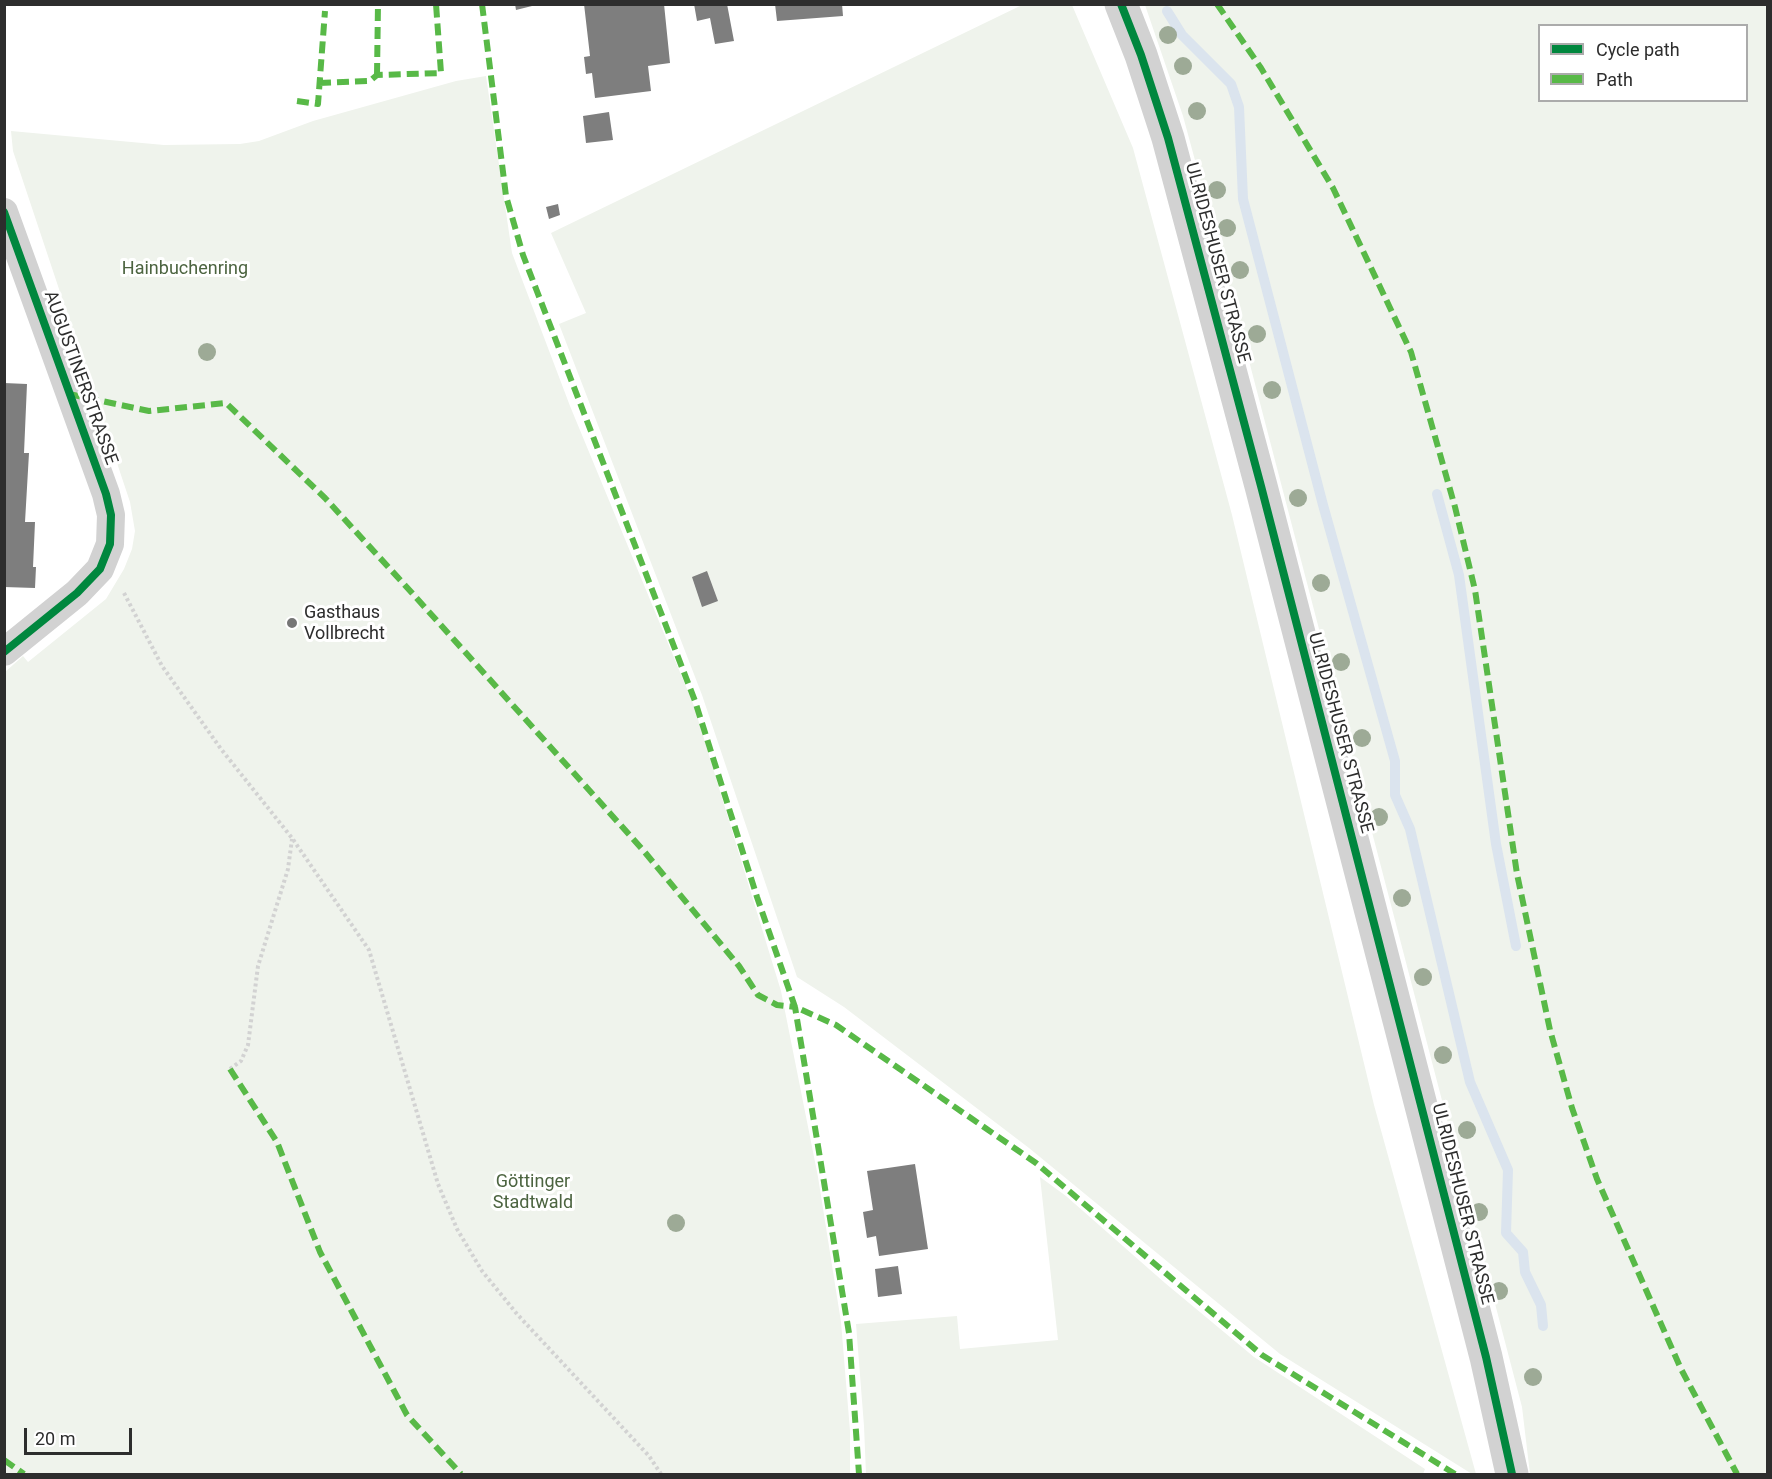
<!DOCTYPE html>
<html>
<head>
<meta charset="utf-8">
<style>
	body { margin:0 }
	#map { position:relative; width:1772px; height:1479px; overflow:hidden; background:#fff; font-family:Roboto,sans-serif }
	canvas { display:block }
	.frame { position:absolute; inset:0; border:6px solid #2d2d2d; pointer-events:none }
	.legend { position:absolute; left:1538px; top:24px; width:210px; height:78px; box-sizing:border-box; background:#fff; border:2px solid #ababab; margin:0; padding:8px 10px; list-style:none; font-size:18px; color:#2d2d2d }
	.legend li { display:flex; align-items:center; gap:12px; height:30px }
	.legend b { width:30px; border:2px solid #ababab }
	.scale { position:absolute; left:24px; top:1428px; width:108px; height:27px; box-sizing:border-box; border:3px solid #2d2d2d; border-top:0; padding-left:8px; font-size:18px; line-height:21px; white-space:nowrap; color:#2d2d2d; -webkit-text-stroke:4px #fff; paint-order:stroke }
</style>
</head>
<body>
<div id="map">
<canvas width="1772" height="1479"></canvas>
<div class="frame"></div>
<ul class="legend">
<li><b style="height:8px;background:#00873e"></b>Cycle path</li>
<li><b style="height:8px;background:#58b947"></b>Path</li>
</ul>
<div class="scale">20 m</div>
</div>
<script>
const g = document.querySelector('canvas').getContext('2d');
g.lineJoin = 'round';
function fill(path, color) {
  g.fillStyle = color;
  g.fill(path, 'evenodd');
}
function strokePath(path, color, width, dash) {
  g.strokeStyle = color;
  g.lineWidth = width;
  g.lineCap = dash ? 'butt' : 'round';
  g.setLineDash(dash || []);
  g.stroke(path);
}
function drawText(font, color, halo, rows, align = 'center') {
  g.font = font + ' Roboto,sans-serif';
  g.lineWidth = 6;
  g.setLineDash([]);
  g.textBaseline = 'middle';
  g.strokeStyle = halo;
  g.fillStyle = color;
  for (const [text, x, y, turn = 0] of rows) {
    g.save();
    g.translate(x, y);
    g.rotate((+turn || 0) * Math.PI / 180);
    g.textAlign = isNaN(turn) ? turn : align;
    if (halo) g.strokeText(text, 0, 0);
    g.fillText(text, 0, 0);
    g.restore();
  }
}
const green = new Path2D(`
	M1022,5H1072L1133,148L1232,515L1374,1105L1476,1474H1472L1280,1354L1029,1148L844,1007L797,977L702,695L559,324L586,313L551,233Z
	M1145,5H1767V1474H1530L1522,1407L1242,334L1183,116ZM1540,26H1746V100H1540Z
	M486,76L512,253L570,406L694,706L781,991L818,1177L841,1322L850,1431V1474H5V672L23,656L28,662L106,599L124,569L132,549L135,531L130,502L13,151L11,131L164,145L240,144L259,141L313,121L456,81Z
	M1040,1177L1066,1196L1165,1283L1254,1357L1425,1469L1423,1474H866L864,1426L856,1324L957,1316L960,1349L1058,1340Z`);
const stream = new Path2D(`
	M1167,11L1182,35L1231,84L1239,107L1243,199L1323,505L1395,761V795L1410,829L1470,1082L1508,1170L1506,1233L1523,1252L1525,1272L1541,1305L1543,1326
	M1437,494L1459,575L1496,844L1516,946`);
const building = new Path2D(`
	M515,4H536V5L516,10Z
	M584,4H664L670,63L648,66L651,91L595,98L592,73L586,74L584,57L590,56Z
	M694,4H727L734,41L715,44L710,18L697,21Z
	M775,4H842L843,16L777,21Z
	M609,112L613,140L586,143L583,116Z
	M558,204L560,215L549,219L546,207Z
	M4,383L27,384L24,453H29L25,522H35L33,567H36L35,588L4,587Z
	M707,571L718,601L702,607L692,577Z
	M915,1164L928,1249L879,1256L876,1236L867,1238L863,1212L873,1210L867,1171Z
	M898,1266L902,1294L878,1297L875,1269Z`);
const path = new Path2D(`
	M124,593L162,666L221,749L292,838L369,950L438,1184L457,1229L482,1271L517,1314L649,1456L661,1474
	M230,1069L241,1061L248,1045L258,966L288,869L292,839`);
const minor = new Path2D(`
	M4,212L106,494L111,515L110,544L100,569L77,593L4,652`);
const tertiary = new Path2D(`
	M1121,4L1141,55L1168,138L1261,486L1486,1357L1512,1474`);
const quiet = new Path2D(`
	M482,4L506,196L523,255L695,701L757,897L795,1007L836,1025L1036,1163L1262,1355L1455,1474
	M1217,4L1261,68L1333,188L1411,352L1455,507L1475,590L1517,874L1550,1030L1572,1108L1597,1179L1681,1369L1737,1474
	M377,75L378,4
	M319,83L370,81L377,75L441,73L436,4
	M297,101L318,104L325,11
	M69,394L149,411L226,403L325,498L403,583L643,850L739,966L758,995L777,1005L795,1007L849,1333L859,1474
	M230,1069L277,1142L320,1252L407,1415L461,1474
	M4,1460L24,1474`);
const cycleway = new Path2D(`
	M1121,4L1141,55L1168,138L1261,486L1486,1357L1512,1474
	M4,212L106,494L111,515L110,544L100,569L77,593L4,652`);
const trees = [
	[1168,35],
	[1183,66],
	[1197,111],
	[1217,190],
	[1227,228],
	[1240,270],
	[1257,334],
	[207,352],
	[1272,390],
	[1298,498],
	[1321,583],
	[1341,662],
	[1362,738],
	[1379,817],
	[1402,898],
	[1423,977],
	[1443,1055],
	[1467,1130],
	[1479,1212],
	[676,1223],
	[1499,1291],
	[1533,1377]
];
const markers = [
	[292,623,6,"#767676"]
];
const streetNames = [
	["ULRIDESHUSER STRASSE",1217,263,75],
	["AUGUSTINERSTRASSE",80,378,70],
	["ULRIDESHUSER STRASSE",1340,733,75],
	["ULRIDESHUSER STRASSE",1462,1204,76]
];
const parkNames = [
	["Hainbuchenring",185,269],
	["Göttinger",533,1182],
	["Stadtwald",533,1203]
];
const poiNames = [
	["Gasthaus",304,613],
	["Vollbrecht",304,634]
];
fill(green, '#eff3ec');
strokePath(stream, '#dbe4ee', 10);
fill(building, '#7e7e7e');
strokePath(path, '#d2d2d2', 4, [3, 3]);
strokePath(minor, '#d2d2d2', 28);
strokePath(tertiary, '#d2d2d2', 33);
strokePath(quiet, '#58b947', 6, [12, 6]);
strokePath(cycleway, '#00873e', 8);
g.fillStyle = '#9daa96';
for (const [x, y] of trees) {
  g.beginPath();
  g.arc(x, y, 9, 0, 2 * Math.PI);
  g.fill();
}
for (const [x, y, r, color] of markers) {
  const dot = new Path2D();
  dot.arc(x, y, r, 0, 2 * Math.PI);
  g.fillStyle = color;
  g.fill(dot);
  strokePath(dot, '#fff', 2);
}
drawText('18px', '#2d2d2d', '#fff', streetNames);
drawText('18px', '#4c6440', '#fff', parkNames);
drawText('18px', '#2d2d2d', '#fff', poiNames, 'left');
</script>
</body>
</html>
